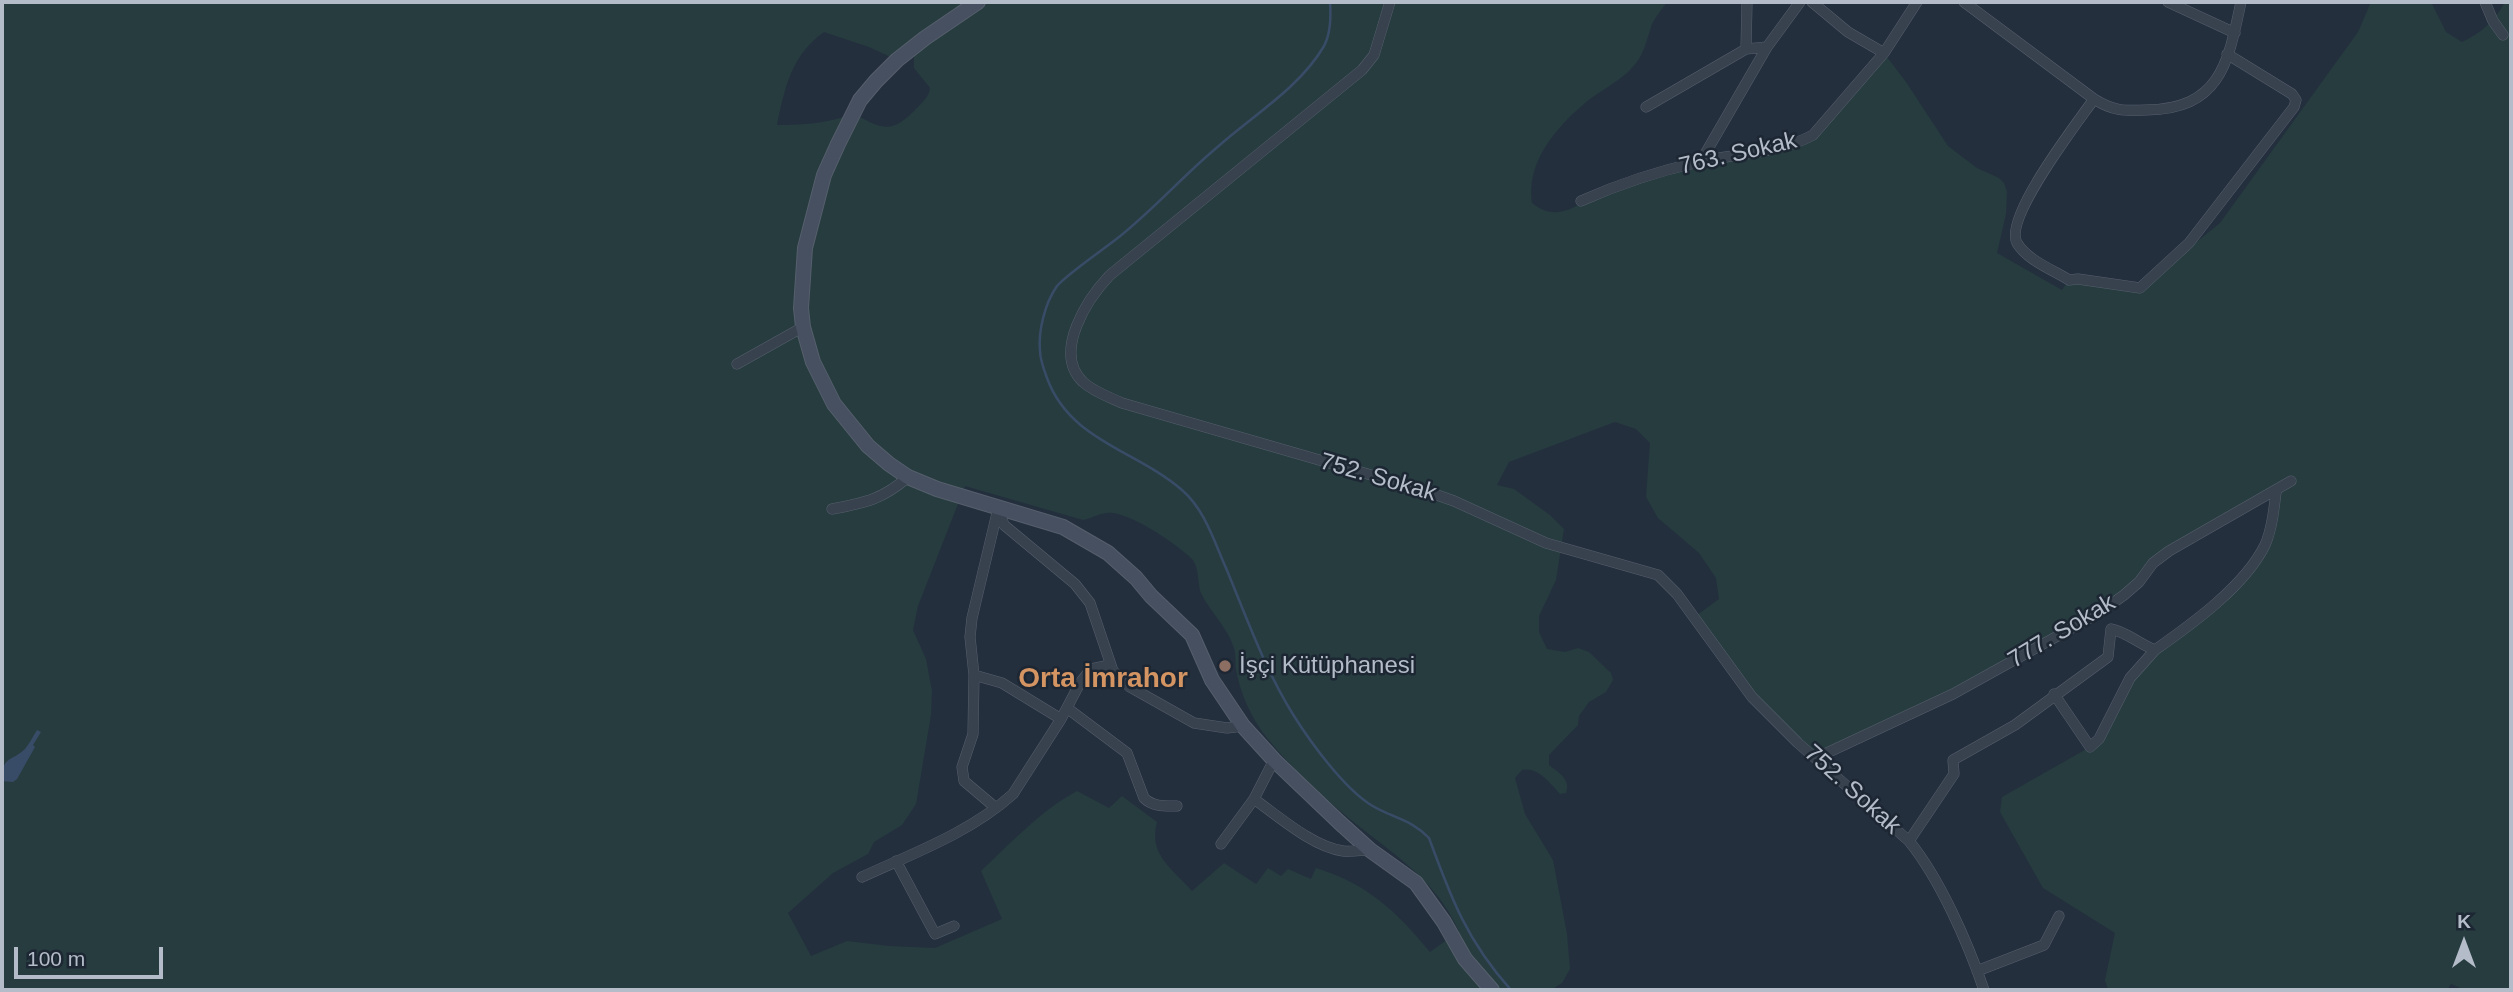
<!DOCTYPE html>
<html>
<head>
<meta charset="utf-8">
<style>
	body { margin:0 }
	#map { position:relative; width:2513px; height:992px; overflow:hidden; background:#242f3e; font-family:Arial,sans-serif }
	canvas { display:block }
	.frame { position:absolute; inset:0; border:4px solid #b4bcc9; pointer-events:none }
	.north { position:absolute; left:2429px; top:908px; width:70px; height:70px; -webkit-text-stroke:5px #1d2633; paint-order:stroke; rotate:0deg; font-size:19px; font-weight:700; line-height:28px; text-align:center; color:#b4bcc9 }
	.north::after { content:''; display:block; margin:auto; width:24px; height:32px; background:#b4bcc9; clip-path:polygon(50% 0,100% 100%,50% 72%,0 100%) }
	.scale { position:absolute; left:14px; top:947px; width:149px; height:32px; box-sizing:border-box; border:4px solid #b4bcc9; border-top:0; padding-left:9px; font-size:21px; line-height:24px; white-space:nowrap; color:#b4bcc9; -webkit-text-stroke:5px #1d2633; paint-order:stroke }
</style>
</head>
<body>
<div id="map">
<canvas width="2513" height="992"></canvas>
<div class="frame"></div>
<div class="north">K</div>
<div class="scale">100 m</div>
</div>
<script>
const g = document.querySelector('canvas').getContext('2d');
g.lineJoin = 'round';
function fill(path, color) {
  g.fillStyle = color;
  g.fill(path, 'evenodd');
}
function strokePath(path, color, width, dash) {
  g.strokeStyle = color;
  g.lineWidth = width;
  g.lineCap = dash ? 'butt' : 'round';
  g.setLineDash(dash || []);
  g.stroke(path);
}
function drawText(font, color, halo, rows, align = 'center') {
  g.font = font + ' Arial,sans-serif';
  g.lineWidth = 5;
  g.setLineDash([]);
  g.textBaseline = 'middle';
  g.strokeStyle = halo;
  g.fillStyle = color;
  for (const [text, x, y, turn = 0] of rows) {
    g.save();
    g.translate(x, y);
    g.rotate((+turn || 0) * Math.PI / 180);
    g.textAlign = isNaN(turn) ? turn : align;
    if (halo) g.strokeText(text, 0, 0);
    g.fillText(text, 0, 0);
    g.restore();
  }
}
const green = new Path2D(`
	M2,2H1667C1662,9 1656,16 1652,24C1648,36 1645,49 1639,59C1625,80 1603,88 1585,103C1555,129 1526,162 1532,203C1559,225 1580,202 1606,190L1813,135L1884,53L1906,82L1948,146L1977,168L1999,178L2004,183L2007,192L2006,214L1997,253L2062,290L2069,280L2140,288L2220,223L2358,32L2371,2H2431L2446,32L2462,42C2481,33 2495,21 2505,2H2511V990H2465L2451,984L2447,990H2108L2105,980L2115,933L2043,888L2000,812L2002,797L2090,747L2130,678L2224,596L2259,555L2275,492L2169,551L2139,582L2030,652L1816,755L1752,697L1693,618L1719,599L1716,578L1699,553L1658,518L1646,497L1650,443L1636,429L1615,422L1509,462L1497,485L1514,489L1550,515L1564,529L1556,580L1539,616V632L1547,649L1565,652L1578,648L1589,652L1611,673L1613,680L1606,692L1589,702L1579,716L1578,725L1549,755V765C1559,773 1571,779 1566,793L1560,794C1549,782 1538,767 1522,770L1515,778L1525,814L1553,860L1567,934L1570,969L1562,983L1551,990H2ZM824,32L869,47L897,60L914,55V68L930,88C929,98 921,103 914,111C890,135 881,128 854,114C827,123 804,125 777,125C785,87 791,56 824,32ZM965,486L1083,520C1093,518 1103,511 1113,513C1135,516 1175,543 1191,558C1200,567 1197,582 1201,593C1209,611 1227,626 1234,648C1236,654 1235,662 1236,669C1240,691 1247,708 1259,727C1277,754 1320,794 1345,815C1389,852 1433,875 1459,931L1430,952C1397,912 1368,884 1316,868L1311,879L1288,869L1281,876L1268,868L1256,884L1224,863L1192,891C1172,868 1148,855 1157,822L1122,796L1109,808L1077,791C1040,811 1012,842 981,871L1002,919L935,948L889,946L847,941L811,956L788,913L833,873L868,854L874,842L902,825L916,804L931,715L932,691L926,659L913,630L918,606Z`);
const water = new Path2D(`
	M37,730L41,732L33,745L35,747L17,779L13,782L2,781C2,756 10,762 24,750C29,745 33,736 37,730Z`);
const stream = new Path2D(`
	M1330,2C1331,16 1331,33 1324,46C1299,89 1250,117 1214,150C1181,178 1153,210 1119,237C1104,249 1067,274 1057,286C1045,303 1038,331 1040,351C1040,359 1044,370 1047,378C1070,441 1136,450 1182,490C1205,510 1214,541 1226,568C1246,616 1266,672 1294,716C1311,743 1344,788 1371,805C1392,818 1411,819 1429,838C1451,898 1467,941 1511,990`);
const street = new Path2D(`
	M1390,2L1374,55L1362,70L1110,275C1088,298 1052,352 1083,382C1094,392 1109,397 1122,403L1423,490L1454,501L1546,543L1658,575L1677,594L1752,697L1798,743L1909,841C1940,879 1968,943 1984,990
	M1747,2L1746,49L1767,47
	M1812,2L1848,32L1884,53
	M1964,2L2094,99C2113,111 2124,111 2146,110C2220,109 2228,64 2241,2
	M2168,2L2235,33
	M2485,2L2493,21L2503,35
	M2094,99C2078,122 2003,218 2017,243C2027,260 2053,270 2069,280L2078,279L2140,288L2189,243L2294,107L2296,100L2292,94L2227,54
	M1646,107L1746,49
	M1701,161L1767,47L1800,2
	M1581,201C1619,184 1658,171 1699,162C1737,153 1778,154 1813,135L1884,53L1917,2
	M737,364L803,327
	M998,508L1004,525L1075,584L1090,603L1113,671L1130,687L1194,723L1227,728L1243,726
	M832,509C865,503 883,499 908,477
	M974,675L1002,683L1061,719
	M2054,694L2090,747L2099,739L2130,678L2155,650
	M1067,708L1127,753L1144,798C1153,807 1165,806 1177,806
	M1816,758L1953,694L2099,613L2124,595L2139,582L2153,563L2169,551L2291,481
	M1254,799C1278,816 1313,847 1343,851C1352,852 1362,850 1370,850
	M996,808L964,781L962,767L973,734L974,675L970,637L972,618L998,509
	M1909,841L1954,774L1953,760L2015,725L2108,657L2111,629C2127,632 2139,644 2155,650C2192,624 2245,586 2265,545C2272,529 2274,509 2276,492
	M1221,844L1254,799L1274,760
	M896,861L935,934L954,926
	M862,877C914,853 971,832 1013,794L1061,719L1080,683L1091,669L1110,665
	M1977,971L2044,945L2059,916`);
const secondary = new Path2D(`
	M978,2L925,38L897,60L876,81L860,100L838,144L824,175L805,248L801,308L803,327L813,362L834,404L868,446L889,464L908,477L937,489L1063,527L1108,553L1136,578L1151,596L1192,635L1212,680L1243,726L1274,760L1339,822L1370,850L1416,883L1444,922L1465,959L1492,990`);
const markers = [
	[1225,666,7,"#8d6e63"]
];
const streetNames = [
	["763. Sokak",1738,154,-13],
	["752. Sokak",1378,478,16],
	["777. Sokak",2062,632,-31],
	["752. Sokak",1852,790,42]
];
const poiNames = [
	["İşçi Kütüphanesi",1239,666]
];
const quarterNames = [
	["Orta İmrahor",1103,679]
];
fill(green, '#263c3f');
fill(water, '#394c67');
strokePath(stream, '#394c67', 2.5);
strokePath(street, '#565f6c', 11);
strokePath(secondary, '#565f6c', 16);
strokePath(street, '#38414e', 10);
strokePath(secondary, '#465061', 14);
for (const [x, y, r, color] of markers) {
  const dot = new Path2D();
  dot.arc(x, y, r, 0, 2 * Math.PI);
  g.fillStyle = color;
  g.fill(dot);
  strokePath(dot, '#1d2633', 2.5);
}
drawText('24px', '#b4bcc9', '#1d2633', streetNames);
drawText('24px', '#b4bcc9', '#1d2633', poiNames, 'left');
drawText('bold 28px', '#d59563', '#1d2633', quarterNames);
</script>
</body>
</html>
